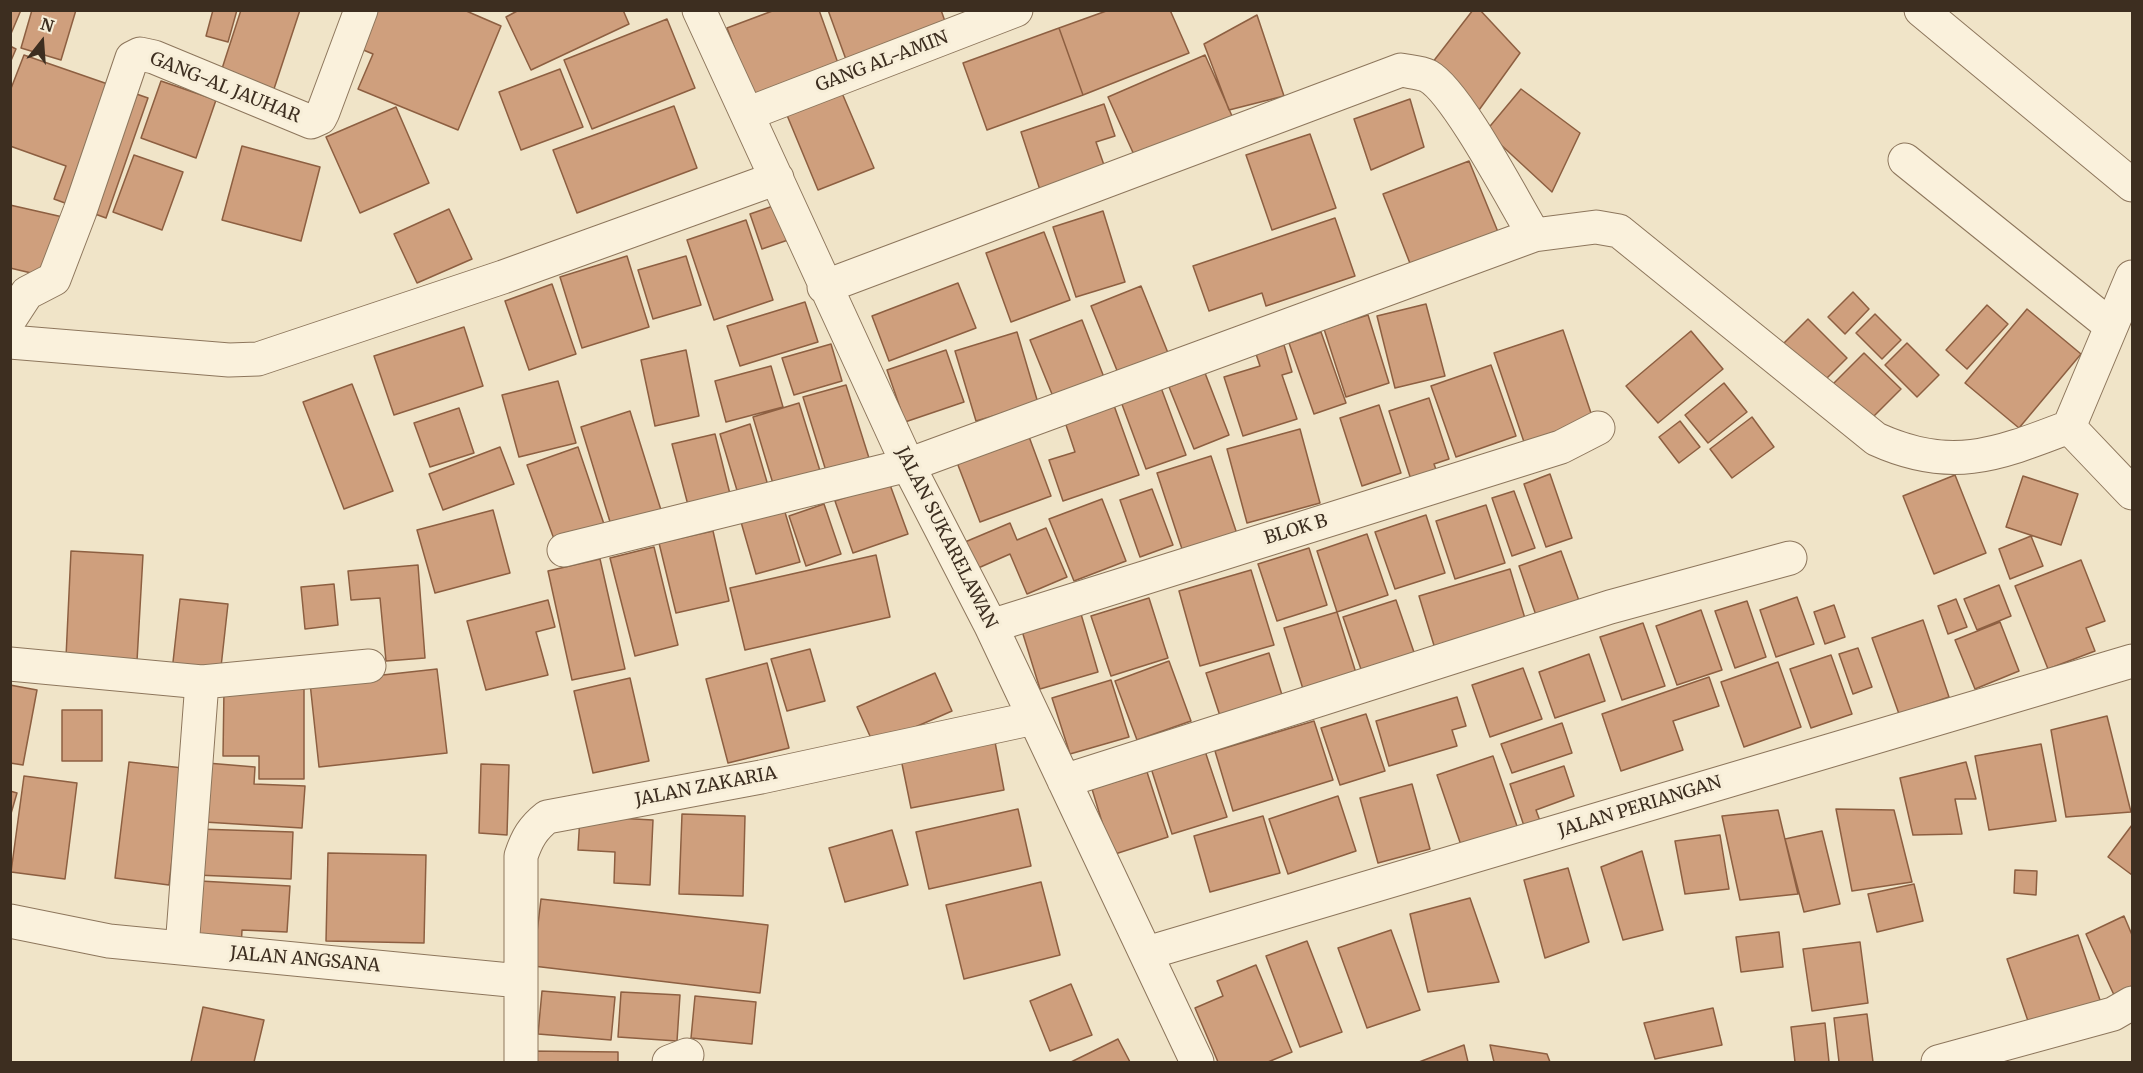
<!DOCTYPE html>
<html>
<head>
<meta charset="utf-8">
<style>
	body { margin:0 }
	#map { position:relative; width:2143px; height:1073px; overflow:hidden; background:#f0e4c8; font-family:Merriweather,serif }
	canvas { display:block }
	.frame { position:absolute; inset:0; border:12px solid #3d2e20; pointer-events:none }
	.north { position:absolute; left:12px; top:12px; width:60px; height:60px; -webkit-text-stroke:4px #f7eed8; paint-order:stroke; rotate:17deg; font-size:16px; font-weight:700; line-height:24px; text-align:center; color:#3d2e20 }
	.north::after { content:''; display:block; margin:auto; width:21px; height:27px; background:#3d2e20; clip-path:polygon(50% 0,100% 100%,50% 72%,0 100%) }
</style>
</head>
<body>
<div id="map">
<canvas width="2143" height="1073"></canvas>
<div class="frame"></div>
<div class="north">N</div>
</div>
<script>
const g = document.querySelector('canvas').getContext('2d');
g.lineJoin = 'round';
function fill(path, color) {
  g.fillStyle = color;
  g.fill(path, 'evenodd');
}
function strokePath(path, color, width, dash) {
  g.strokeStyle = color;
  g.lineWidth = width;
  g.lineCap = dash ? 'butt' : 'round';
  g.setLineDash(dash || []);
  g.stroke(path);
}
function drawText(font, color, halo, rows, align = 'center') {
  g.font = font + ' Merriweather,serif';
  g.lineWidth = 6;
  g.setLineDash([]);
  g.textBaseline = 'middle';
  g.strokeStyle = halo;
  g.fillStyle = color;
  for (const [text, x, y, turn = 0] of rows) {
    g.save();
    g.translate(x, y);
    g.rotate((+turn || 0) * Math.PI / 180);
    g.textAlign = isNaN(turn) ? turn : align;
    if (halo) g.strokeText(text, 0, 0);
    g.fillText(text, 0, 0);
    g.restore();
  }
}
const building = new Path2D(`
	M10,10H21L10,36Z
	M32,10H76L61,60L21,48Z
	M213,10H237L228,42L206,36Z
	M241,10H300L271,98L218,81Z
	M363,10H464L501,26L458,130L358,89L373,54L349,44Z
	M519,10H623L629,24L531,70L506,17Z
	M775,10H819L839,66L753,97L727,28Z
	M828,10H941L948,30L848,65Z
	M1109,10H1170L1189,53L1083,95L1059,28Z
	M1473,10H1480L1520,53L1479,110L1429,67Z
	M1257,15L1284,96L1229,110L1204,44Z
	M667,19L695,88L592,129L564,60Z
	M1059,28L1083,95L987,130L963,63Z
	M10,46L16,49L10,63Z
	M24,55L148,98L106,218L54,199L66,166L10,146V91Z
	M1205,55L1236,125L1139,166L1108,97Z
	M560,69L583,127L521,150L499,92Z
	M161,81L216,100L196,158L141,138Z
	M839,86L874,168L818,190L784,108Z
	M1521,89L1580,133L1552,192L1486,131Z
	M1410,99L1424,147L1371,170L1354,119Z
	M1104,104L1115,136L1096,142L1105,168L1040,190L1021,132Z
	M674,106L697,168L577,213L553,150Z
	M396,107L429,183L360,213L326,137Z
	M1310,134L1336,208L1272,230L1246,155Z
	M242,146L320,167L301,241L222,220Z
	M134,155L183,172L162,230L113,212Z
	M1469,161L1498,232L1411,266L1383,194Z
	M10,205L76,220L61,280L10,268Z
	M776,205L788,240L762,249L750,214Z
	M449,209L472,259L417,283L394,234Z
	M1103,211L1125,282L1076,297L1053,227Z
	M1335,218L1355,276L1266,306L1262,293L1209,311L1193,266Z
	M746,220L773,300L714,320L687,240Z
	M1044,232L1070,300L1011,322L986,253Z
	M627,256L649,327L582,348L560,277Z
	M686,256L701,305L653,319L638,270Z
	M958,283L976,328L889,361L872,316Z
	M552,284L576,354L529,370L505,301Z
	M1141,286L1168,353L1118,373L1091,306Z
	M1853,292L1869,309L1845,334L1828,317Z
	M805,302L818,342L740,366L727,326Z
	M1426,304L1445,376L1395,388L1377,316Z
	M1987,305L2008,324L1967,369L1946,350Z
	M2027,309L2081,354L2019,428L1965,383Z
	M1875,314L1901,340L1882,359L1856,333Z
	M1368,315L1389,383L1346,397L1324,329Z
	M1808,319L1847,358L1819,386L1780,347Z
	M1082,320L1105,380L1054,399L1030,340Z
	M464,327L483,386L394,415L374,356Z
	M1563,330L1593,419L1524,442L1494,353Z
	M1691,331L1723,369L1658,423L1626,386Z
	M1017,332L1038,403L976,421L955,351Z
	M1321,332L1346,403L1314,414L1289,343Z
	M1907,343L1939,375L1917,397L1885,365Z
	M831,344L842,381L794,395L782,358Z
	M1284,345L1292,372L1282,375L1297,419L1243,436L1224,377L1260,366L1256,354Z
	M686,350L699,416L655,426L641,360Z
	M946,350L964,402L905,422L887,370Z
	M1864,353L1901,389L1867,423L1830,387Z
	M1491,365L1516,436L1456,457L1431,386Z
	M771,366L783,407L726,422L715,381Z
	M1205,373L1229,435L1194,449L1169,387Z
	M558,381L576,443L519,457L502,395Z
	M1724,383L1747,412L1708,443L1685,415Z
	M352,384L393,491L344,509L303,402Z
	M846,385L869,458L826,471L803,397Z
	M1160,385L1186,455L1146,469L1120,399Z
	M1429,398L1449,459L1434,464L1440,481L1414,489L1389,411Z
	M1112,400L1139,475L1063,501L1049,460L1075,452L1063,416Z
	M799,403L821,474L774,487L753,417Z
	M1379,405L1401,473L1362,486L1340,418Z
	M459,408L474,453L430,467L414,423Z
	M630,411L661,510L611,525L581,427Z
	M1752,417L1774,447L1732,478L1710,449Z
	M1680,421L1700,447L1679,463L1659,437Z
	M750,424L769,489L739,497L720,434Z
	M1300,429L1320,503L1247,523L1227,449Z
	M715,434L731,498L689,509L672,444Z
	M1028,434L1051,496L980,522L956,460Z
	M500,447L514,484L443,510L429,474Z
	M578,447L607,533L558,550L527,465Z
	M1211,456L1237,534L1183,552L1157,473Z
	M1550,474L1572,538L1546,547L1524,484Z
	M1955,475L1986,553L1934,574L1903,496Z
	M2023,476L2078,494L2061,545L2006,527Z
	M889,482L908,534L853,553L835,501Z
	M1152,489L1173,545L1140,557L1120,500Z
	M1514,491L1535,548L1512,556L1492,498Z
	M1102,499L1126,561L1074,581L1049,519Z
	M824,504L841,554L806,566L789,516Z
	M1486,505L1505,563L1455,579L1436,521Z
	M784,509L800,562L756,574L741,522Z
	M493,510L510,573L435,593L417,530Z
	M1426,515L1445,573L1395,589L1375,532Z
	M1010,523L1017,540L1046,528L1067,577L1027,594L1010,554L976,569L965,542Z
	M713,531L729,601L676,613L659,543Z
	M1367,534L1388,595L1337,612L1317,551Z
	M2031,536L2043,566L2010,579L1999,549Z
	M654,547L678,645L635,656L610,558Z
	M1309,548L1327,605L1277,621L1258,564Z
	M71,551L143,555L137,661L66,657Z
	M1561,551L1582,609L1539,624L1519,566Z
	M876,555L890,617L745,650L730,588Z
	M600,559L625,669L572,680L548,571Z
	M2081,560L2105,621L2086,628L2095,651L2048,669L2015,586Z
	M418,565L425,658L386,661L380,598L351,600L348,571Z
	M1510,569L1527,625L1436,652L1419,596Z
	M1251,570L1274,645L1200,666L1179,591Z
	M334,584L338,625L305,629L301,587Z
	M1999,585L2011,616L1977,630L1964,599Z
	M1797,597L1814,644L1776,657L1760,610Z
	M1149,598L1168,658L1111,676L1091,616Z
	M180,599L228,604L220,676L172,671Z
	M1956,599L1967,627L1948,634L1938,606Z
	M548,600L555,627L536,632L548,675L486,690L467,621Z
	M1396,600L1417,661L1364,678L1343,617Z
	M1747,601L1766,657L1735,668L1715,611Z
	M1834,605L1845,637L1825,644L1814,612Z
	M1701,610L1722,670L1677,685L1656,626Z
	M1337,612L1356,673L1303,689L1284,628Z
	M1081,614L1098,672L1040,689L1022,631Z
	M1923,620L1949,697L1899,714L1872,638Z
	M2000,622L2019,671L1975,689L1955,640Z
	M1643,623L1665,686L1622,700L1600,637Z
	M1858,648L1872,687L1853,694L1839,654Z
	M810,649L825,701L787,711L771,659Z
	M1269,653L1282,695L1220,716L1206,673Z
	M1589,654L1605,701L1555,718L1539,672Z
	M1831,655L1852,714L1811,728L1790,669Z
	M1169,661L1191,721L1137,740L1115,681Z
	M1778,662L1801,727L1744,747L1721,682Z
	M767,663L789,748L728,763L706,679Z
	M1523,668L1542,719L1490,737L1472,685Z
	M437,669L447,753L319,767L310,683Z
	M935,673L952,711L874,745L857,707Z
	M1709,677L1719,706L1673,721L1683,750L1621,771L1602,714Z
	M630,678L649,761L593,773L574,691Z
	M1111,680L1129,737L1070,754L1052,698Z
	M10,685L37,690L23,765L10,763Z
	M224,688H304V779H259V756H223Z
	M1457,697L1466,726L1452,730L1457,746L1389,766L1376,721Z
	M62,710H102V761H62Z
	M1366,714L1385,771L1340,785L1321,728Z
	M2107,716L2131,812L2066,817L2051,730Z
	M1314,721L1333,780L1233,811L1215,751Z
	M1562,723L1572,753L1512,773L1501,744Z
	M995,742L1004,790L911,808L901,759Z
	M2041,744L2056,821L1989,830L1975,756Z
	M1205,751L1227,817L1172,834L1151,768Z
	M1493,756L1518,829L1462,848L1437,775Z
	M129,762L183,768L169,885L115,878Z
	M1966,762L1976,799H1955L1962,834L1913,835L1900,778Z
	M207,763L255,767L254,784L305,786L302,828L204,822Z
	M481,764L509,765L507,835L479,833Z
	M1564,766L1574,796L1536,810L1543,829L1527,835L1510,784Z
	M1147,772L1168,837L1112,855L1092,789Z
	M24,776L77,783L65,879L11,872Z
	M1412,784L1430,849L1378,863L1360,798Z
	M10,791L17,793L10,817Z
	M1338,796L1356,851L1288,874L1269,819Z
	M1018,809L1031,866L929,889L916,832Z
	M1836,809L1894,810L1912,882L1852,891Z
	M1778,810L1798,894L1740,900L1722,816Z
	M682,814L745,816L743,896L679,894Z
	M580,816L653,820L650,885L614,883L615,852L578,850Z
	M1263,816L1280,873L1210,892L1194,836Z
	M2132,825V875L2108,857Z
	M198,829L293,832L291,879L196,875Z
	M892,830L908,885L845,902L829,848Z
	M1822,831L1840,904L1804,912L1785,839Z
	M1720,835L1729,889L1685,894L1675,841Z
	M1642,851L1663,930L1623,940L1601,867Z
	M328,853L426,855L424,943L326,941Z
	M1568,868L1589,942L1545,958L1524,880Z
	M2015,870L2037,871L2036,895L2014,893Z
	M200,881L290,886L287,932L242,930L241,949L196,947Z
	M1041,882L1060,955L964,979L946,905Z
	M1914,884L1923,921L1877,932L1868,894Z
	M1470,898L1499,982L1428,992L1410,914Z
	M541,899L768,925L760,993L533,966Z
	M2124,916L2132,935V986L2114,995L2086,934Z
	M1391,930L1420,1010L1367,1028L1338,948Z
	M1779,932L1783,967L1741,972L1736,937Z
	M2078,935L2101,1003L2030,1027L2007,959Z
	M1307,941L1342,1032L1300,1047L1266,956Z
	M1860,942L1868,1003L1812,1011L1803,949Z
	M1256,965L1292,1052L1268,1062H1218L1195,1008L1223,996L1217,981Z
	M1071,984L1092,1035L1050,1051L1030,1001Z
	M542,991L615,997L611,1040L538,1034Z
	M621,992L680,995L677,1041L618,1037Z
	M695,996L756,1002L752,1044L691,1038Z
	M203,1007L264,1020L254,1062H191Z
	M1713,1008L1722,1045L1655,1059L1644,1023Z
	M1867,1014L1873,1062H1839L1834,1018Z
	M1825,1023L1829,1062H1795L1791,1027Z
	M1118,1039L1130,1062H1071Z
	M1464,1045L1468,1062H1419Z
	M1490,1045L1547,1054L1550,1062H1494Z
	M528,1051L618,1052V1062H528Z`);
const minor = new Path2D(`
	M699,10L908,465L991,626L1197,1062
	M1921,10L2132,185
	M747,114L1016,10
	M1905,160L2111,326
	M824,287L1401,70C1410,72 1420,72 1428,76C1457,92 1514,202 1534,235L1596,227L1619,231L1876,439C1951,473 1996,455 2069,427L2132,493
	M10,319L27,293L54,279L80,211L132,58L140,54L154,57L311,122L320,118L323,112L361,10
	M10,342L229,360L258,359L503,277L777,178
	M2069,427L2132,277
	M564,550L908,465L1534,235
	M991,626L1561,447L1598,428
	M10,664L202,682L182,948
	M202,682L369,666
	M1064,781L1610,607L1790,558
	M10,921L109,941L520,981
	M1147,953L2132,661
	M521,1062V856C527,838 533,828 547,817L761,777L1034,718
	M669,1062L687,1055
	M1938,1062L2113,1014L2132,1003`);
const streetNames = [
	["GANG AL-AMIN",882,62,-21],
	["GANG-AL JAUHAR",225,88,22],
	["BLOK B",1296,530,-17],
	["JALAN SUKARELAWAN",946,538,63],
	["JALAN ZAKARIA",706,787,-11],
	["JALAN PERIANGAN",1640,807,-17],
	["JALAN ANGSANA",305,960,5]
];
fill(building, '#cf9f7d');
strokePath(building, '#8d5f41', 1.5);
strokePath(minor, '#8d765c', 35);
strokePath(minor, '#faf1dc', 33);
drawText('18px', '#3d2e20', '#f7eed8', streetNames);
</script>
</body>
</html>
